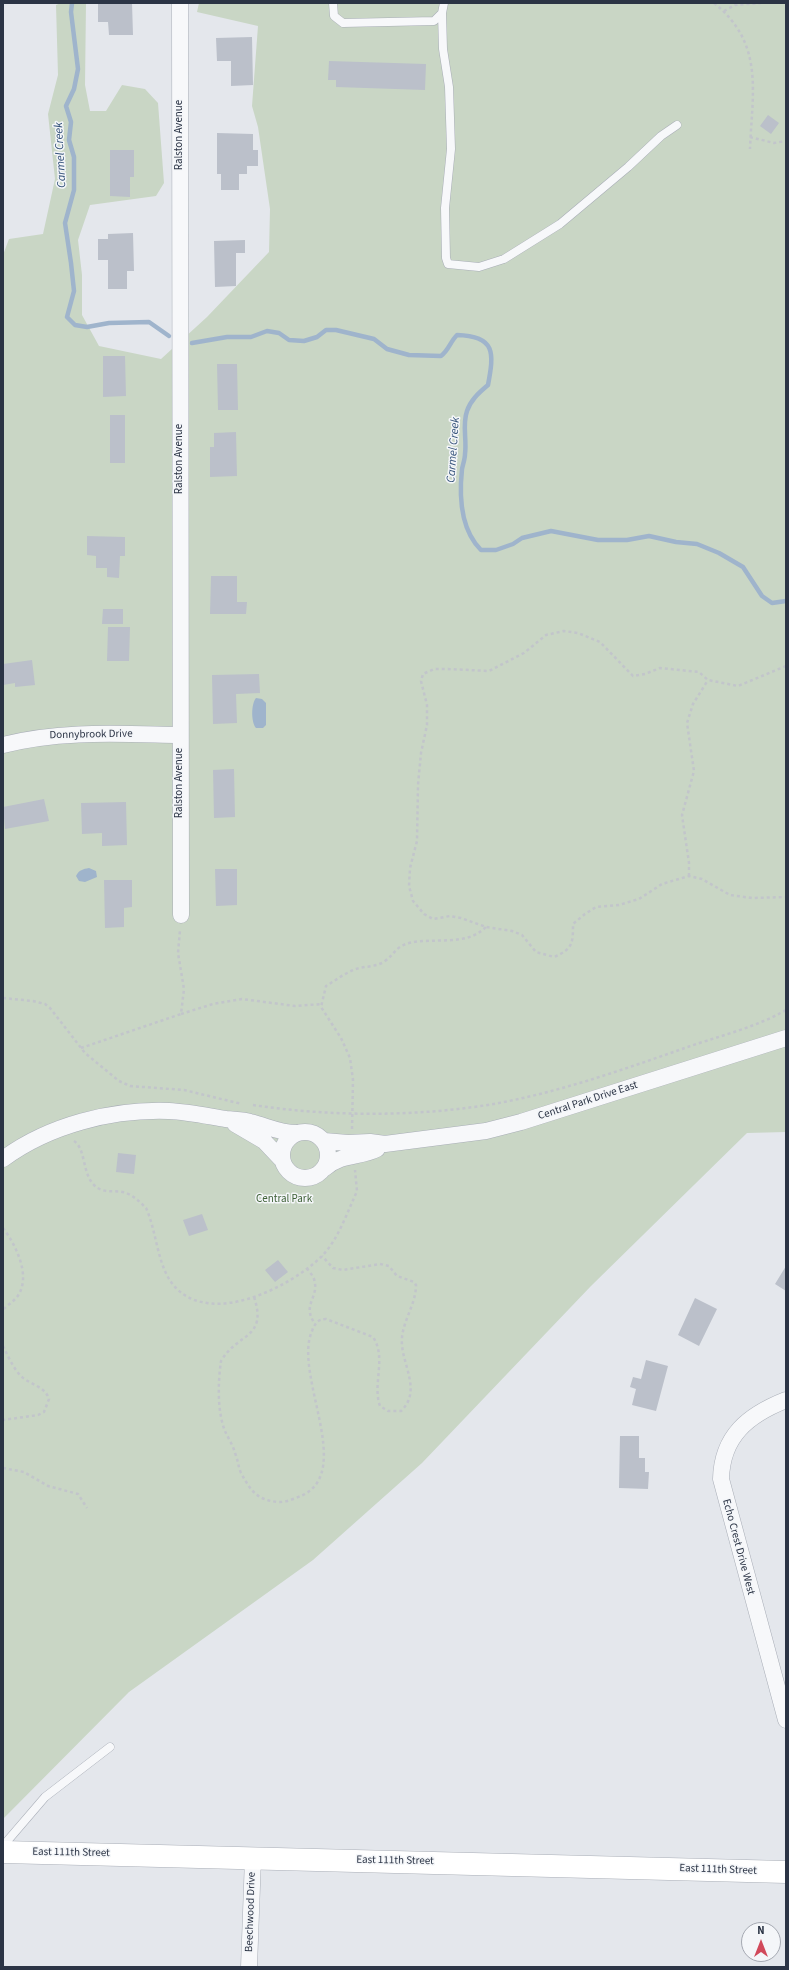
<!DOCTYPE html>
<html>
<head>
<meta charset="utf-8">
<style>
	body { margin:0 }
	#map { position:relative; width:789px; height:1970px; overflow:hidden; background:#e4e7ec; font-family:"Source Sans 3",sans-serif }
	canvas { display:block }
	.frame { position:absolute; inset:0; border:4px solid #2b3445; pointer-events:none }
	.north { position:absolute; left:741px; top:1922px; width:40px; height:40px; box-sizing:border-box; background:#f4f6f9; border:1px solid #a4a8b1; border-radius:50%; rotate:0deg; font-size:11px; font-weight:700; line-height:16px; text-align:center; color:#2b3445 }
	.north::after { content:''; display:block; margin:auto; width:14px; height:18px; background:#d1495b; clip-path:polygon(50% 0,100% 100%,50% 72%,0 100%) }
</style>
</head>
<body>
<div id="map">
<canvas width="789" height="1970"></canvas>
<div class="frame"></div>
<div class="north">N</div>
</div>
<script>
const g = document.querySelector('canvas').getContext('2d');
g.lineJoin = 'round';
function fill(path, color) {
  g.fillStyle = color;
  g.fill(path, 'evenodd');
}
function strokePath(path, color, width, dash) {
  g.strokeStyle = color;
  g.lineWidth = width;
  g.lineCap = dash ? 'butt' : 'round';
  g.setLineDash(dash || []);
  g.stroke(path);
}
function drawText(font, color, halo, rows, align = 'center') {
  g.font = font + ' "Source Sans 3",sans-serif';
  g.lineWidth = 3;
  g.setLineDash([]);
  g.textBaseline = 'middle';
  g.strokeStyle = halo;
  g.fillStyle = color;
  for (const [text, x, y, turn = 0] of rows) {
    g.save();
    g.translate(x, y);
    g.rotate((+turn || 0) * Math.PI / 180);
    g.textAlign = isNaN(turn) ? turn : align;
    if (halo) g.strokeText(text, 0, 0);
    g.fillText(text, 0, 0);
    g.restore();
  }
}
const green = new Path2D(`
	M61,3H86L85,85L90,111H106L122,85L145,89L158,103L164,183L156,196L90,205L78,240L82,275V315L99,346L161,359L207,317L269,252L270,209L258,127L252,106L258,26L197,12L199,3H786V1132L747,1133L591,1286L422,1463L313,1560L129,1692L3,1819V255L9,239L43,234L55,179L48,114L58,75L56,5Z`);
const water = new Path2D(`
	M256,698L262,699L266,703V725L263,728H256C251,722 251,704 256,698Z
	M89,868L96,871L97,877L85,882L79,881L76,876C79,870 83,869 89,868Z`);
const stream = new Path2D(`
	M72,3L71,12L78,69L74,89L66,106L71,122L69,140L74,157V190L65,223L71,263L74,291L67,317L75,325L87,327L109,323L149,322L169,336
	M192,343L227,337H251L267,331L279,333L289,340L304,341L317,337L326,330H336L374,339L387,349L409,355L441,356C449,350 450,342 457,335C496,336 494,353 488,385C480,392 471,399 467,411C462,425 467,439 465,454C465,459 463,464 462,469C459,497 460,529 481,550H496L513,544L522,538L551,531L598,540H627L649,536L676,542L697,544L719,553L743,567L762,596L772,603L786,601`);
const building = new Path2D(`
	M98,3H132L133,35H109L108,22H98Z
	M252,37L253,85L231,86V61H217L216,38Z
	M329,61L426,64L425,90L336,87V80H328Z
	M768,115L779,123L771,134L760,126Z
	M217,133L253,134V150H258V166H247V174H239V190H221V174H217Z
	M110,150H134V177H130V197L110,196Z
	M133,233L134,271H127V289H108V260H98V239H108V234Z
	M245,240V253H236V286L215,287L214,241Z
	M103,356H125L126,396L103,397Z
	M217,364H237L238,410H218Z
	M110,415H125V463H110Z
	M236,432L237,476L210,477V447H214V433Z
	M87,536L125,537V556H120L119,578L107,577V568H96V556L87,555Z
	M211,576H237V602H247L246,614H210Z
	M103,609H123V624H102Z
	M108,627H130L129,661H107Z
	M32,660L35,685L15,687V683L3,685V664Z
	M259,674L260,693L236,694L237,723L213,724L212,675Z
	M234,769L235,817L214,818L213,770Z
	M44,799L49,821L5,829L3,807Z
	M126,802L127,845L102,846V833L82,834L81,803Z
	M215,869H237V905L216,906Z
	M104,880H132V907L124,908V927L105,928Z
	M118,1153L136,1155L134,1174L116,1172Z
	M202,1214L208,1230L189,1236L183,1220Z
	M278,1260L288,1272L275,1282L265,1270Z
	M786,1266V1291L775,1284Z
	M695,1298L717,1309L699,1346L678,1335Z
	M646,1360L668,1366L656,1411L632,1405L636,1389L630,1387L633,1377L641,1379Z
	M620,1436H639V1458H645V1472H649L648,1489L619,1488Z`);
const path = new Path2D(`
	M714,3C765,44 752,93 750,149
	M724,11L735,5L761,3
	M750,137L774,143L786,141
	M786,666L738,686L708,680L699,672L660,668L645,674L633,676L600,642L578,633L564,631L546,635L524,653L489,671L448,669H434L423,674L421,681L427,705V725L421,753L418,785L417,841L410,868L409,886L413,901L424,914L433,919L450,916L461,918L486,927L512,931L522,935L536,952L554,957C573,949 573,943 573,924L585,914L596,907L619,905L639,899L662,884L689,876L702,879L730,895L752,898L786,897
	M689,876V863L682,815L694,771L687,723L693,704L708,680
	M3,998L33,1001L45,1004L50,1008L85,1053L119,1081L130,1086L184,1090L242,1104
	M181,1014L213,1004L242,999L295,1006L322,1004
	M81,1048L181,1014L184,989L178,953L180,930
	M253,1105C332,1117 421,1117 499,1103C562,1091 622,1070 682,1049C715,1037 755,1028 786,1010
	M352,1129L353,1080L350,1058L341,1038L321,1007L326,986C336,980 345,973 356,969C365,966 377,967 385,961C395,954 395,947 409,943C434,937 466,947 486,927
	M74,1141C86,1149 82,1173 94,1185C104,1195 115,1189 126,1193C134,1196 140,1202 146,1208C157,1231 157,1269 176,1288C213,1326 290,1287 321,1257C337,1241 345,1218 354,1198L357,1191L355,1170
	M3,1228C16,1245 32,1277 17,1297C13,1302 7,1305 3,1310
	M307,1268C309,1272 313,1275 314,1279C320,1298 301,1304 315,1324
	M254,1297C268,1339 237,1333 221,1361C218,1382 217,1411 225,1431C228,1438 233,1445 235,1453C238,1460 238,1466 241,1473C251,1491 257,1501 280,1502C287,1502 296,1498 303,1495C354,1470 293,1374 312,1331C315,1324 317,1319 326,1319L373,1337C387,1358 372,1384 380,1406L388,1411H401C421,1392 404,1368 402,1345C400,1324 416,1306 416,1285L414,1282L397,1276L389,1266L380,1264L343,1270L333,1268L322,1256
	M3,1346C8,1356 13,1368 21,1376C30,1385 45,1386 49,1399L44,1412L38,1415L3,1420
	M3,1468L24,1472L48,1486L78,1494L87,1508`);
const service = new Path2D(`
	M333,3L334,16L343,23L434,21L442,13L444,3
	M442,13L443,49L449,87L451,149L445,208L446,258L448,264L479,267L504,259L560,224L628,167L661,136L677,125
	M3,1846L45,1797L110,1747`);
const minor = new Path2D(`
	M180,3L181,915
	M3,745C61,730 120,734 180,735
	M235,1124L264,1141L281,1159
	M282 1155a23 23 0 1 1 46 0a23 23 0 1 1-46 0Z
	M324,1141L348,1143L370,1142L385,1144L486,1131L521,1122L786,1038
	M3,1159C49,1125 112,1109 169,1111C188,1112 207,1116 226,1119C234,1120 243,1120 250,1122C267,1126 279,1133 297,1133
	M325,1168C343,1153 359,1158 377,1149
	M786,1400C748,1415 722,1436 721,1479L786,1720
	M249,1967L253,1858`);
const secondary = new Path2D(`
	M3,1852L786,1872`);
const streetNames = [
	["Ralston Avenue",180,135,-90],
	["Ralston Avenue",180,459,-90],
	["Donnybrook Drive",91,735,-1],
	["Ralston Avenue",180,783,-90],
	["Central Park Drive East",588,1101,-18],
	["Echo Crest Drive West",738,1547,75],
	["East 111th Street",71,1853,1],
	["East 111th Street",395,1861,1],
	["East 111th Street",718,1870,2],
	["Beechwood Drive",251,1912,-88]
];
const parkNames = [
	["Central Park",284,1200]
];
const waterNames = [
	["Carmel Creek",61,155,-93],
	["Carmel Creek",454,450,-86]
];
fill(green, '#c9d6c5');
fill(water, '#9fb4cc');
strokePath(stream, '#9fb4cc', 4.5);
fill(building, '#bbc0ca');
strokePath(service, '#a9aeb7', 9);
strokePath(minor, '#a9aeb7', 17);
strokePath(secondary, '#a9aeb7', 23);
strokePath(path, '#c2c5cb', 2.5, [3, 3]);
strokePath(service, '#f7f8fa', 8);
strokePath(minor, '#f7f8fa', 16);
strokePath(secondary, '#fff', 22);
drawText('11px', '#2b3445', '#f4f6f9', streetNames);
drawText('11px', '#3f6138', '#f4f6f9', parkNames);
drawText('italic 12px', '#34527a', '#f4f6f9', waterNames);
</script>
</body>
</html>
